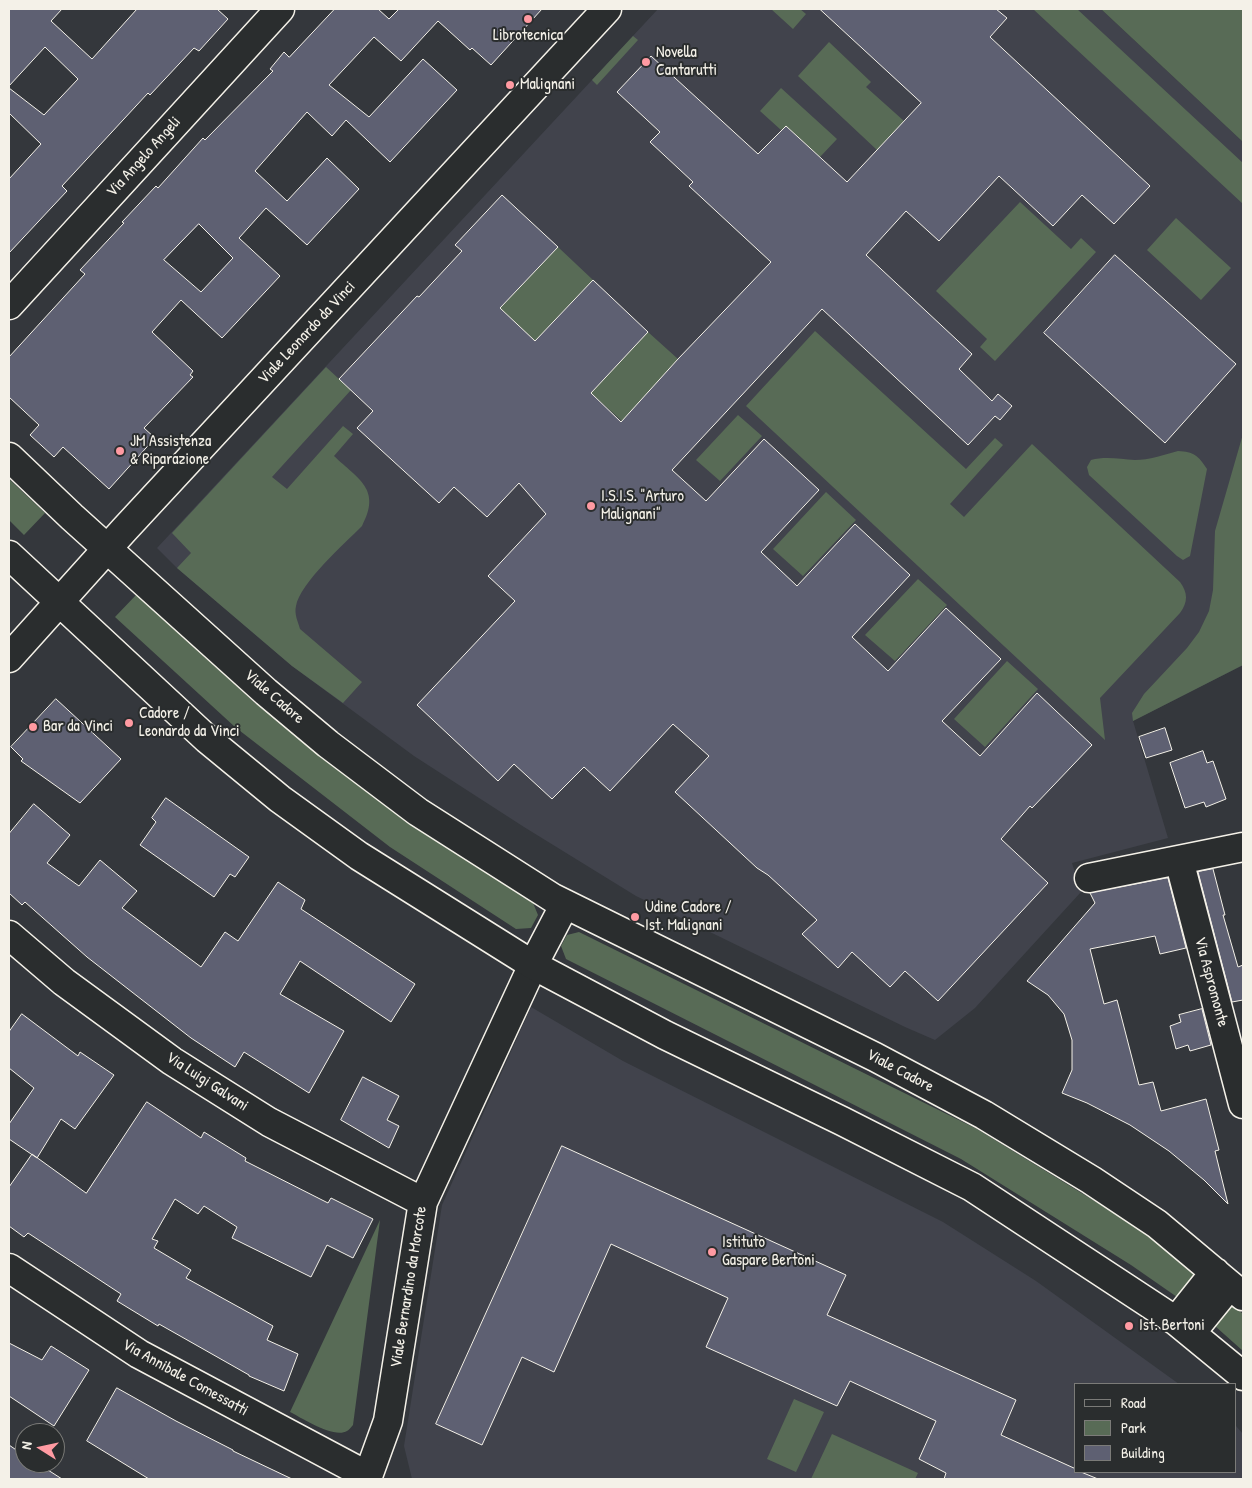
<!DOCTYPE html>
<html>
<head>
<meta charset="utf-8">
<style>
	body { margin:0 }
	#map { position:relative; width:1252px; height:1488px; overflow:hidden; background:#34373c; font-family:"Patrick Hand",sans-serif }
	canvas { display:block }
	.frame { position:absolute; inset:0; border:10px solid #f4f1e8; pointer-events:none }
	.legend { position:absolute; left:1074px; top:1383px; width:162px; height:90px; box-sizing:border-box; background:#2a2d2e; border:1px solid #7b7b78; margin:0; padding:6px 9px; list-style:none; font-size:15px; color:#f4f1e8 }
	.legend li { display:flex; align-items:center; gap:10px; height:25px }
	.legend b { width:25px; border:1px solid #7b7b78 }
	.north { position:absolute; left:15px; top:1423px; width:50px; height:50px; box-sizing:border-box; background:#2a2d2e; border:1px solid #7b7b78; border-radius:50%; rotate:280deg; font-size:14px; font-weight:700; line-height:20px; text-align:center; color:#f4f1e8 }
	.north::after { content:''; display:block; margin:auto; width:18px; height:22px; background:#ff9aa2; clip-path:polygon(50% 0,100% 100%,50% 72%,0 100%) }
</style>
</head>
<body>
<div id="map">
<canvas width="1252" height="1488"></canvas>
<div class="frame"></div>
<ul class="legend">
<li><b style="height:6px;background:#2a2d2e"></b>Road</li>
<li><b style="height:14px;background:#586b56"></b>Park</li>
<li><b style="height:14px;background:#5e6072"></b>Building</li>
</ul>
<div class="north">N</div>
</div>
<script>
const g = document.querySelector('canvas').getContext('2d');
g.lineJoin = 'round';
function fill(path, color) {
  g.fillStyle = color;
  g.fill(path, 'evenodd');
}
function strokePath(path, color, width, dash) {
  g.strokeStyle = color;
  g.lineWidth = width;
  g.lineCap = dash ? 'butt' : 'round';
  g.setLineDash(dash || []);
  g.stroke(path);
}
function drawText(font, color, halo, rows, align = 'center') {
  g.font = font + ' "Patrick Hand",sans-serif';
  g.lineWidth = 4;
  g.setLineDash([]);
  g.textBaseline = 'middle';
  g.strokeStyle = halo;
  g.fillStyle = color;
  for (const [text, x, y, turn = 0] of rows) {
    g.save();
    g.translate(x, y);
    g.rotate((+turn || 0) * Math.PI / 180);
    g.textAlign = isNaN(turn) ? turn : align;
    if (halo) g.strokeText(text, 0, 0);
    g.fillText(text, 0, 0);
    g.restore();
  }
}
const built = new Path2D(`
	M658,9H1101L1243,142V665L1133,721L1168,838L1072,863L1081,892L975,1008L935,1040L905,1027L636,896L524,827L414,756L292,666L177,568L157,548Z
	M531,1007L623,1061L943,1222L1036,1281L1179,1384H1076V1472H1236V1426L1243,1434V1479H412L404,1446L442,1205Z`);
const green = new Path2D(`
	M771,9H800L806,14L793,29Z
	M1033,9H1077L1243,163V204Z
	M1101,9H1243V142Z
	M633,36L638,40L597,85L592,80Z
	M829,42L871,82L866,87L904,121L877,150L798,76Z
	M781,88L837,139L820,157L786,126L781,130L760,111Z
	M1020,202L1071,249L1081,238L1096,252L995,361L980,347L987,339L936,291Z
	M1176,218L1231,268L1201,300L1147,250Z
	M558,247L593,280L546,329L540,346L500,308Z
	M815,331L966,469L995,438L1003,445L950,504L964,517L1032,444L1180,582C1188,593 1188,602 1180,613L1100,698L1105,740L746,406Z
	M648,332L678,359L622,421L591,393Z
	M326,367L351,390L272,477L287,489L343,426L353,434L334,456C358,479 382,489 362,526C345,543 300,583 296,606C294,614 298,622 300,629L362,682L343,703L292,666L177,568L191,553L172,533Z
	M738,415L762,436L720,481L696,460Z
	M1243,434V665L1133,721L1132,713L1144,694L1187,648L1199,632L1209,611L1213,590L1215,531Z
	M1178,451C1194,452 1198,455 1207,469L1190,556L1183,560L1177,556L1089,475L1087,467L1091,460C1105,456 1120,459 1135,460C1149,460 1164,455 1178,451Z
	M9,479L45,513L24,535L9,520Z
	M826,492L856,520L803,576L773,549Z
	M918,579L947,605L895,661L865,635Z
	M137,594L255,703L411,820L533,903L538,915L531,928L516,929L390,847L235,727L115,617Z
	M1007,661L1038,689L985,747L954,719Z
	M579,932L977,1129L1150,1235L1196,1273L1190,1295L1177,1297L1131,1265L961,1159L566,959L561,946L567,935Z
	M380,1220L353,1425C351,1427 349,1430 347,1431C334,1439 302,1418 290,1412Z
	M1222,1305H1233L1243,1314V1351L1215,1326L1214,1313Z
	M794,1399L824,1412L796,1472L767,1459Z
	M832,1434L918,1473L915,1479H811Z`);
const building = new Path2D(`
	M9,9H62L51,21L92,59L137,9H217L228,19L199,51L194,48L150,95L148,93L62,186L67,191L9,253V179L41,144L9,113V88L44,115L78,79L45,47L9,86Z
	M335,9H378L389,19L399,9H542L491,65L472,48L470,50L438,21L401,61L374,37L329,85L369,117L423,59L457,90L390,162L346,120L332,136L307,112L255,171L287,201L327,158L359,189L307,245L266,208L239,238L280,276L222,338L181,300L152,332L193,371L190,375L193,377L144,428L155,438L109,489L63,447L54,457L30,435L39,425L9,397V357L85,274L80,270L124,223L122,222L156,186L158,188L203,138L205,140L273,71L270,69L284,52L289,57ZM199,224L233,258L201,292L164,260Z
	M820,9H996L1007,18L990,37L1150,186L1114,224L1082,195L1053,226L999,176L939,241L906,211L866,255L972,354L959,369L992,401L998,394L1012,406L1000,420L995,416L968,445L822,309L672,470L706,501L764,439L819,490L761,552L797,586L855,524L910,575L852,637L888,671L946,608L1001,659L942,721L980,756L1037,693L1092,745L1032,808L1030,806L1001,839L1048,883L938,1001L905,971L890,987L852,952L838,968L802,934L817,920L768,875L757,868L675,792L709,756L673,724L610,791L584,767L552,799L514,764L498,781L417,705L515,601L488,576L546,514L519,483L487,517L454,487L439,503L357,428L373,411L339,379L417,296L419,297L462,251L455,245L502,195L558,247L500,308L535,341L593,280L648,332L591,393L621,422L678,359L771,262L689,186L693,182L650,142L660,132L617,92L651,56L758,154L786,126L847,182L921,103Z
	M1115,255L1236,364L1165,443L1044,333Z
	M56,699L121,759L80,803L21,761L23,759L11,747Z
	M1165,728L1172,750L1146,758L1139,737Z
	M1203,751L1207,763L1213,761L1226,799L1206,807L1204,802L1185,808L1170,763Z
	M166,798L249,857L235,877L230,874L214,897L140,845L156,822L152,818Z
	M34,804L70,835L47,863L79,886L100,860L137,891L122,908L201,967L225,932L238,941L278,882L305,900L301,909L415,984L391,1022L300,961L280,994L344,1031L309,1093L244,1052L235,1067L191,1038L87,957L25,902L22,905L9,893V834Z
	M1213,869L1225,915H1223L1238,967L1243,965V1000L1232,1002L1198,872Z
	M1168,878L1186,948L1160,954L1155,936L1090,949L1104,1004L1117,1000L1139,1085L1153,1082L1161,1111L1206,1099L1219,1150L1215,1151L1228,1204L1204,1180L1169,1151L1130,1125L1087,1103L1062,1093L1072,1070V1040L1064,1014L1048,995L1027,981L1095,903L1090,893Z
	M1202,1009L1211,1045L1190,1051L1188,1045L1176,1049L1170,1026L1181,1022L1179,1015Z
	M22,1014L78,1056L80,1052L114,1075L75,1129L61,1119L37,1158L9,1139V1124L34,1088L9,1068V1032Z
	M363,1077L399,1096L387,1120L399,1126L389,1148L341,1120Z
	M147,1102L201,1138L204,1132L246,1158L245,1161L328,1203L331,1198L373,1219L353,1258L327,1245L311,1277L232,1238L237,1227L204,1206L198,1214L175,1199L152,1239L158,1241L154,1248L191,1270L186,1278L273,1326L267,1340L298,1354L284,1391L249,1376V1375L159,1324L158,1326L117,1301L121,1294L28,1233L24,1237L9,1226V1187L32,1154L86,1193Z
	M562,1146L846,1275L827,1315L1016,1400L1001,1435L1076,1469V1472H1081L1098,1479H944L946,1473L919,1459L936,1421L850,1381L837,1406L706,1347L728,1298L611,1244L554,1372L522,1357L482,1445L436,1424Z
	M9,1343L42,1360L51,1346L89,1370L54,1426L9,1396Z
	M117,1388L176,1421L233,1450V1451L292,1479H149L87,1441Z
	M9,1445L25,1456V1463H37L62,1479H9Z`);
const minor = new Path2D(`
	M9,305L280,9
	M1179,860L1243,1104
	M1089,878L1243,847
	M9,935L64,982L172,1061L269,1122L423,1202
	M9,1268L139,1354L368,1476
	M367,1479L388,1421L423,1202L533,965`);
const secondary = new Path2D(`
	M9,457L72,517L266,692L328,744L418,812L553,898L875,1057L984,1115L1091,1180L1157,1224L1243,1296
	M9,555L207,739L280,799L359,856L533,965L665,1035L842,1121L972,1187L1176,1321L1243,1376
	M9,658L124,530L607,9
	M533,965L565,904
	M1176,1321L1215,1272
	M1191,1333L1230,1285`);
const markers = [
	[528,19,5,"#ff9aa2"],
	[646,62,5,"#ff9aa2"],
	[510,85,5,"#ff9aa2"],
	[120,451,5,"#ff9aa2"],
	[591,506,5,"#ff9aa2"],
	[129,723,5,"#ff9aa2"],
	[33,727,5,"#ff9aa2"],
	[635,917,5,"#ff9aa2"],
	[712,1252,5,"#ff9aa2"],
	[1129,1326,5,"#ff9aa2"]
];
const poiNames = [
	["Librotecnica",528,36,"center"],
	["Novella",656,53],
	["Cantarutti",656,71],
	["Malignani",520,85],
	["JM Assistenza",130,442],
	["& Riparazione",130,460],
	["I.S.I.S. \"Arturo",601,497],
	["Malignani\"",601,515],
	["Cadore /",139,714],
	["Leonardo da Vinci",139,732],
	["Bar da Vinci",43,727],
	["Udine Cadore /",645,908],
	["Ist. Malignani",645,926],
	["Istituto",722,1243],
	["Gaspare Bertoni",722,1261],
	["Ist. Bertoni",1139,1326]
];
const streetNames = [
	["Via Angelo Angeli",144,157,-48],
	["Viale Leonardo da Vinci",307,333,-47],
	["Viale Cadore",274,697,41],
	["Via Aspromonte",1211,982,75],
	["Viale Cadore",900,1071,28],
	["Via Luigi Galvani",207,1082,33],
	["Viale Bernardino da Morcote",409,1287,-81],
	["Via Annibale Comessatti",185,1378,29]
];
fill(built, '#41434c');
fill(green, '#586b56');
fill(building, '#5e6072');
strokePath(building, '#f4f1e8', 1);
strokePath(minor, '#f4f1e8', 31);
strokePath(secondary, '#f4f1e8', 31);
strokePath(minor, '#2a2d2e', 28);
strokePath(secondary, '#2a2d2e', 28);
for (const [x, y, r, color] of markers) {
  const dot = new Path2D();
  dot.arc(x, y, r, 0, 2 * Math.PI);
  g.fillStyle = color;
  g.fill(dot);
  strokePath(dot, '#2a2d2e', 2);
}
drawText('16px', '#f4f1e8', '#2a2d2e', poiNames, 'left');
drawText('16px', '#f4f1e8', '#2a2d2e', streetNames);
</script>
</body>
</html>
